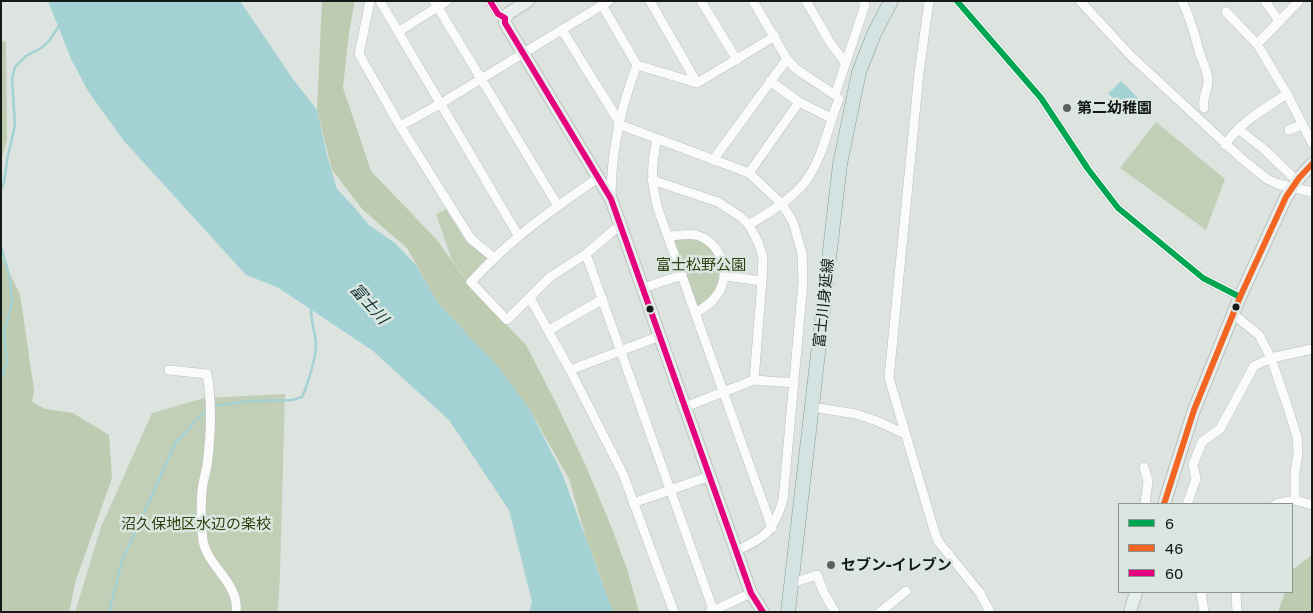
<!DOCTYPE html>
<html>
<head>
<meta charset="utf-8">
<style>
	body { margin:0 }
	#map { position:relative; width:1313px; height:613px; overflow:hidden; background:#dde4e0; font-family:"Golos Text",sans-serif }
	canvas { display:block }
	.frame { position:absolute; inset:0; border:2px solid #151917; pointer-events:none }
	.legend { position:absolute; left:1118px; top:503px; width:175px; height:90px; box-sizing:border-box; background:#dae7e0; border:1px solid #8b9590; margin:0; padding:6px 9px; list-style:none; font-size:15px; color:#151917 }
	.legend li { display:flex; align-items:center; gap:10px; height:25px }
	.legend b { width:25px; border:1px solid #8b9590 }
</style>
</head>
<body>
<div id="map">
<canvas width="1313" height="613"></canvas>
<div class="frame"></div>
<ul class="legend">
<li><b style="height:6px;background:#00a651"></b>6</li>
<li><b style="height:6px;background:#f26522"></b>46</li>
<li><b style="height:6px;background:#e5007d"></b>60</li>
</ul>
</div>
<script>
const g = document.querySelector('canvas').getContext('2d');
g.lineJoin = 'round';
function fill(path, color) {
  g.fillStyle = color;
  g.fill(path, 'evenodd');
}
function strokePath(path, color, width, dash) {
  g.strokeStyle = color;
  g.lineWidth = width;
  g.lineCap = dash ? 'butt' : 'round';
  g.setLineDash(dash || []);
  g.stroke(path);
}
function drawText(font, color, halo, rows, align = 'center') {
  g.font = font + ' "Golos Text","Noto Sans JP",sans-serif';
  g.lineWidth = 5;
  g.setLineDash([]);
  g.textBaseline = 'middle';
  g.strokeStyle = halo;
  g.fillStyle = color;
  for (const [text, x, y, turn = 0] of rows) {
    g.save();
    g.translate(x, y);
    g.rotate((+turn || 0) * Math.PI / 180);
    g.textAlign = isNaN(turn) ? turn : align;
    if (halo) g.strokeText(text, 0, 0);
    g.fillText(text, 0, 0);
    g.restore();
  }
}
const green = new Path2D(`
	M1156,122L1225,179L1206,230L1120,168Z
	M446,209L466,241L489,258L467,281L452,260L436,214Z
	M689,237C697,239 708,241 713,248C726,264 723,285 710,299C706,302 701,305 697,308L673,239Z
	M285,394L280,574L278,612H75L101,527L152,413L204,398Z`);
const forest = new Path2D(`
	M322,1H355L349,32L343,88L371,171L437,240L473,290L526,345L556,403L586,466L613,531L627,569L639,612H611L603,584L586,538L569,479L530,410L487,355L438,303L407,248L363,210L332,170L317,110Z
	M1,40L6,42L7,140L1,161Z
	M1,256L20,294L34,390L32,402L45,409L73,413L109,435L112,478L76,580L69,612H1Z
	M1312,555V612H1278L1285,592H1292V570Z`);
const water = new Path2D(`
	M48,1H240L293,79L317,110L327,155L337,189L354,207L369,225L395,243L416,265L438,303L500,369L530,410L562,473L613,612H529L532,602L509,510L449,420L373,351L277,287L246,275L124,141L88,91L72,61Z
	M1121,81L1140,100L1130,112L1108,94Z`);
const stream = new Path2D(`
	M1,190L4,182L8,155L15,125L12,79L15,67L26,56L41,48L49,41L59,26
	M1,247L10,278L12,302L4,334L7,362L1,378
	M211,406L249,401L292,400L302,397C307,387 316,357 316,346C316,333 310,320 311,306
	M109,612L122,561L176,442L207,409`);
const street = new Path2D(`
	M370,1L359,54L400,126L471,239L493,257
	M380,1L518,235
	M434,1L558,206
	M490,1L498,14L505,18
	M650,1L697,83
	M701,1L737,60
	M753,1L787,59L796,69L835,95L865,5L863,1
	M806,1L831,44L845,62
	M929,1L919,73L889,378L934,530L938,541L980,593L990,612
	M957,1L1041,98L1088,169L1118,208L1203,278L1240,297
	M1080,1L1131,56L1241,158L1267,179L1278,184L1312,192
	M1182,1C1191,19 1195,36 1200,54C1203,63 1208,71 1208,81C1208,91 1202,94 1204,108
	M1265,1L1279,21
	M1299,1L1257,44L1287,94L1312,143
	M602,5L637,65L697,83L775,36
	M1226,12L1257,44
	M562,30L618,120
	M398,32L447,1
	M770,81L799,102L831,118
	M618,124L749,173L782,204L793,222L802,253L803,282L783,500C773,532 766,537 736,551
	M400,126L440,104L609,1
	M1238,129L1265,150L1297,181
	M1289,130L1301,125
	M657,139C651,166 651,183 658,209L772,528
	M1225,145C1240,122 1264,109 1287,94
	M713,160L787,59
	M749,173L799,102
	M598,178C551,210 509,240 471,282L507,320L550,277L586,254L621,224
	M652,180L718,202L741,217L749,225L758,242L763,257L762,281L754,380
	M611,199C611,151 620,109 637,65
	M749,225C769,212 791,200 805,182C823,159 828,125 839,99
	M669,236C678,236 687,233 696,235C720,242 731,271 719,292C713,302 705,307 696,313
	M586,254L714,612
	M725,276L762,281
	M643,288L682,275
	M530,298L570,370L623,474L674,612
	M1233,314L1259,335L1271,358L1288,408L1297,437L1298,454L1295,472V500L1312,505
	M549,330L603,299
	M169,370L207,374C212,401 211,430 208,458C207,469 203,480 202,491C201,505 201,527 203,541C208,567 240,584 236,612
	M570,370L660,336
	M685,407L754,380L794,383
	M812,407L856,414L877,421L905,434
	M1144,467L1148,481L1145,504
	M633,503L710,476
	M1187,504L1196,479L1193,465L1202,442L1220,429L1254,366L1271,358L1312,349
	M1276,504L1295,500
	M792,583L817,575L824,593L835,612
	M1201,592L1204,612
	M1236,592L1237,612
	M710,612L751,593
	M880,612L906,591`);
const secondary = new Path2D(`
	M528,1L509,13L505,18V23L611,199L751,593L763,612
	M1164,504L1194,410L1240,297L1286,197L1299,178L1312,164
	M1130,612L1136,592`);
const primary = new Path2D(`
	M788,612L840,164L859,72L874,34L891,1`);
const bus1 = new Path2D(`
	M957,1L1041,98L1088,169L1118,208L1203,278L1240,297`);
const bus2 = new Path2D(`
	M1164,504L1194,410L1240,297L1286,197L1299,178L1312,164`);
const bus3 = new Path2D(`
	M490,1L498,14L505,18V23L611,199L751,593L763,612`);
const markers = [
	[1067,108,5,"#5b605d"],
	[1236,307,4.5,"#151917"],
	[650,309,4.5,"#151917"],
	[831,565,5,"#5b605d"]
];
const poiNames = [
	["第二幼稚園",1077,108],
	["セブン-イレブン",841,565]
];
const parkNames = [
	["富士松野公園",701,265],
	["沼久保地区水辺の楽校",196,524]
];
const streetNames = [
	["富士川身延線",824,303,-84]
];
const waterNames = [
	["富士川",369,304,48]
];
fill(green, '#c2cfb7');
fill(forest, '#bdcbb1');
fill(water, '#a4d2d4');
strokePath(stream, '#a4d2d4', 2.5);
strokePath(street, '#bbc0bd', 10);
strokePath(secondary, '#bbc0bd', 14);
strokePath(primary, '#809c97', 15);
strokePath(street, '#fafbfa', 9);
strokePath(secondary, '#e7efee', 12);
strokePath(primary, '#d4e2e1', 14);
strokePath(bus1, '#00a651', 6);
strokePath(bus2, '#f26522', 6);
strokePath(bus3, '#e5007d', 6);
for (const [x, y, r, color] of markers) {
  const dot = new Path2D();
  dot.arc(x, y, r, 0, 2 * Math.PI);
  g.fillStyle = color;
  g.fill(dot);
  strokePath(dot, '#dae7e0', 2);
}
drawText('bold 15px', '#151917', '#dae7e0', poiNames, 'left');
drawText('15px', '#2e4010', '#dae7e0', parkNames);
drawText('15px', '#151917', '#dae7e0', streetNames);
drawText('italic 16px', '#133335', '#dae7e0', waterNames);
</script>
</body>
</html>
